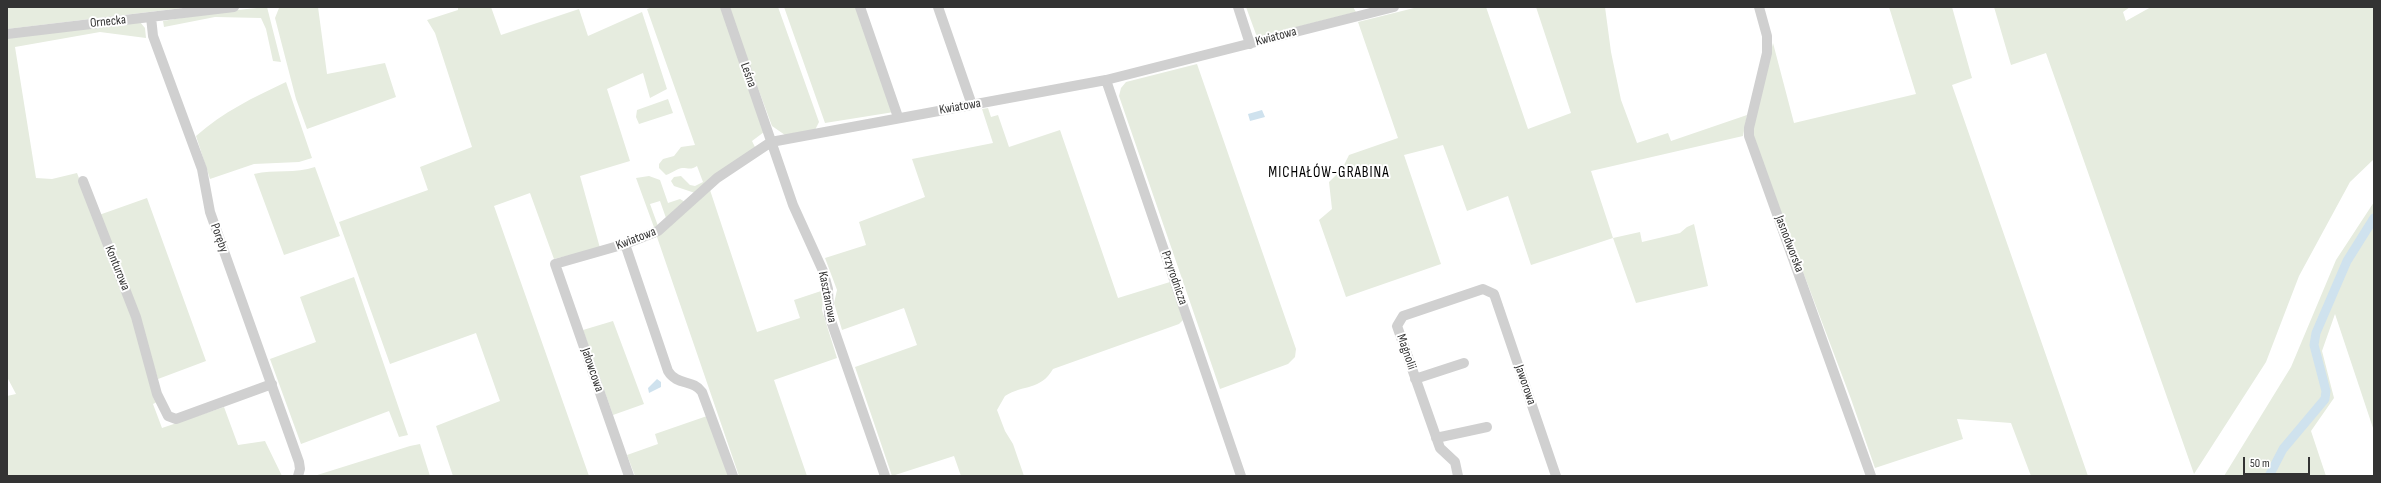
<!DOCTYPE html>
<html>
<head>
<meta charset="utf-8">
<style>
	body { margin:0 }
	#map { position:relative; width:2381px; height:483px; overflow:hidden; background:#fff; font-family:"Sofia Sans Condensed",sans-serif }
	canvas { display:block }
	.frame { position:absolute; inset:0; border:8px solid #333; pointer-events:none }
	.scale { position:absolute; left:2243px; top:457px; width:67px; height:18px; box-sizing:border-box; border:2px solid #333; border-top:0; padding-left:5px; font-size:12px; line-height:14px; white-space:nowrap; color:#333; -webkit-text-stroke:3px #fff; paint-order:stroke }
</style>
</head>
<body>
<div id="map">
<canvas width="2381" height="483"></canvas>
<div class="frame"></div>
<div class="scale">50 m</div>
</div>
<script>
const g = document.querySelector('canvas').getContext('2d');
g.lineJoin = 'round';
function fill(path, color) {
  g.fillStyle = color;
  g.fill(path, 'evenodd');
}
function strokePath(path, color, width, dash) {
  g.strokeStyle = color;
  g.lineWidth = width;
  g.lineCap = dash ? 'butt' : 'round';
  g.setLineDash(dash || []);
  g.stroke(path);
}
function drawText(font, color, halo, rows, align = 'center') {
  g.font = font + ' "Sofia Sans Condensed",sans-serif';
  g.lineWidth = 4;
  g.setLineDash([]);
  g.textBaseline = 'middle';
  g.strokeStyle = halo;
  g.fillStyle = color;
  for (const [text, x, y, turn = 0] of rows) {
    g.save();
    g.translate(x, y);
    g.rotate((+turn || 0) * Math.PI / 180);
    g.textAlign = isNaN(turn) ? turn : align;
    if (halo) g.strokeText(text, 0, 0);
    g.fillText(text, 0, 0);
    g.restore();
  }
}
const green = new Path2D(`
	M7,7H191L7,29Z
	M267,7L281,62L273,61L266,29L261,18L215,17L164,27L163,21L217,12Z
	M286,7H318L327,74L385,63L396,97L307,129L296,99L275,18L279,8Z
	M458,7H491L501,35L579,9L588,36L642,12L667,89L650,98L643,73L607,89L630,161L580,176L600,248L554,259L530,193L494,206L589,476H453L436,426L500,401L476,333L390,364L339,222L428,190L420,167L472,147L435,33L427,20L458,10Z
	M653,7H721L764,132L752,141L755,147L695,193L674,186L671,181L674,177L681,176L690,185L695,186L703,182L697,166C691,170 689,168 682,168C676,169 672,173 666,175L659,168V164L663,159L674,156L681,147L695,145L647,9Z
	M728,7H778L819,122L815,130L785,135L772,126Z
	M784,7H858L894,112L825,123Z
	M1246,7H1353L1356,12L1257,37Z
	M1418,7H1486L1528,129L1571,113L1536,7H1605L1611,52L1621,100L1637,143L1668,133L1671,141L1747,115L1743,136L1591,171L1613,238L1640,232L1642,242L1680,233L1687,227L1694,224L1708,286L1636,303L1613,238L1531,265L1508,196L1467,211L1443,145L1404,155L1441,264L1346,297L1319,220L1332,209L1329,182L1342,169L1349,155L1398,138L1358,22Z
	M1889,7H1952L1972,78L1952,85L2088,476H2031L2011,423L1957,419L1963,439L1875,468L1851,399L1751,134L1773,43L1794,123L1916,94Z
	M1994,7H2130L2123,12L2126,21L2151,7H2374V159L2350,182L2299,276L2266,362L2194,474L2046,53L2011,65Z
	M140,22L145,28L146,38L100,32L15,47L36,178L52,179L77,173L130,308L157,402L153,404L162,428L224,407L238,445L265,441L282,476H7V396L16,394L7,377V38Z
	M1197,64L1296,349L1295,357L1288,364L1220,389L1119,96L1121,88L1126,82Z
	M286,82L312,158L299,162L254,164L210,179L196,136C223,112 254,97 286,82Z
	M668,99L673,113L639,124L636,117L637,110Z
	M988,108L991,117L998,115L1009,147L1060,130L1118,298L1170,282L1183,320L1179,324L1053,369C1040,391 1024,384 1005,396L997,410L1005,431L1013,444L1024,476H961L954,456L892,476L855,367L917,345L904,308L842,330L834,303L837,290L825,258L866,245L859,222L925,197L912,159L993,143L982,109Z
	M315,167L340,236L284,255L254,174C274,169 296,174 315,167Z
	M649,176L660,180L668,203L680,199L685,202L666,218L660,201L650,204L658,226L655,230L636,178Z
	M710,190L757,332L800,318L794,300L824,290L822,310L837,358L774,380L807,476H739L657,237Z
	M147,198L206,361L158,379L136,310L99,215Z
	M2374,202V431L2335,314L2322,351L2334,398L2311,431L2326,476H2224L2291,367L2336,260Z
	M354,277L408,435L399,437L389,411L301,444L270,359L316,342L300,297Z
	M613,321L644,404L613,415L583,330Z
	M707,416L728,476H635L627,455L658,444L655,434Z
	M420,444L430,476H314L410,446Z`);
const water = new Path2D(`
	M1262,110L1265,117L1250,121L1248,114Z
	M657,379L661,382V387L649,393L648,388Z`);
const canal = new Path2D(`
	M2269,476L2283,449L2325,399L2326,391L2314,345L2316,333L2347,261L2374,218`);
const minor = new Path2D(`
	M725,7L793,205L823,271L828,289L829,315L885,476
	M860,7L898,117
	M938,7L972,105
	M1238,7L1250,44
	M1759,7L1767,36V53L1749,128V136L1871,476
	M151,17L153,36L202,169L210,212L299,462L300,469L298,476
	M7,34L234,7
	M1106,80L1241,476
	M83,181L136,317L157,394L168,416L176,419L272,384
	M625,244L668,371C677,386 693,379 702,392L733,476
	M1415,379L1464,363
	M1436,438L1487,427
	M629,476L555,264L625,244L658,231L717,178L771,142L1106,80L1394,7
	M1458,476L1455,462L1440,448L1397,326L1403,316L1483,289L1494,294L1556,476`);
const streetNames = [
	["Ornecka",108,22,-6],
	["Kwiatowa",1276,37,-15],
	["Leśna",748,75,71],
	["Kwiatowa",960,107,-10],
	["Poręby",219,238,70],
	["Kwiatowa",636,239,-21],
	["Jasnodworska",1789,244,69],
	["Konturowa",117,268,68],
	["Przyrodnicza",1174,278,71],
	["Kasztanowa",827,297,79],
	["Magnolii",1406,352,71],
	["Jałowcowa",592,370,71],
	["Jaworowa",1525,385,71]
];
const quarterNames = [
	["MICHAŁÓW-GRABINA",1329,173]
];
fill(green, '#e6ecdf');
fill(water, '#cfe2ee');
strokePath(canal, '#cfe2ee', 9);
strokePath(minor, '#d0d0d0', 10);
drawText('13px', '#333', '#fff', streetNames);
g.letterSpacing = '1px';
drawText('15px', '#000', '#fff', quarterNames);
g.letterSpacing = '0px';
</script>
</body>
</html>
